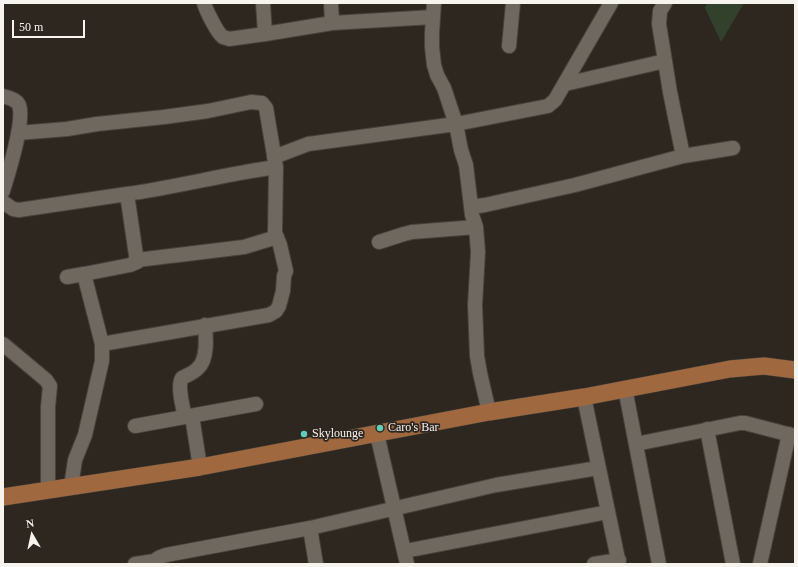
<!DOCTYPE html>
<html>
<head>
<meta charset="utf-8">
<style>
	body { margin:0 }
	#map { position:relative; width:798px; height:567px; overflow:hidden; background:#2d271f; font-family:"Times New Roman",serif }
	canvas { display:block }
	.frame { position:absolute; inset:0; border:4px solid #f7f3ee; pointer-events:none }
	.north { position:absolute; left:12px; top:515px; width:40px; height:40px; -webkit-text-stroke:3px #2d271f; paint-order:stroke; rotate:351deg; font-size:11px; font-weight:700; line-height:16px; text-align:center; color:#f7f3ee }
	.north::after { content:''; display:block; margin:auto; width:14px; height:18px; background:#f7f3ee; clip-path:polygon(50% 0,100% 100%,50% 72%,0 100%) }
	.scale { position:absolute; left:12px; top:20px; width:73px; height:18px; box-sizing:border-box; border:2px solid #f7f3ee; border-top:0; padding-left:5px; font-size:12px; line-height:14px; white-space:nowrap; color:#f7f3ee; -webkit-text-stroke:3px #2d271f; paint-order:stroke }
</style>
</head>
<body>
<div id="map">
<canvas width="798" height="567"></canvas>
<div class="frame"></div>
<div class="north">N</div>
<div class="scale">50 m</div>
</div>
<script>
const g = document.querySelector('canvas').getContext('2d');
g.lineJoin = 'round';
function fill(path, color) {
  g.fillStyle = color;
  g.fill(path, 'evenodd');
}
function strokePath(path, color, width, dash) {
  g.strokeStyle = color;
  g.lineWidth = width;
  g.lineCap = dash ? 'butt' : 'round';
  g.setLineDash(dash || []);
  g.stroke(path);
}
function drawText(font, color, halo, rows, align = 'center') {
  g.font = font + ' "Times New Roman",serif';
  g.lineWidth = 3.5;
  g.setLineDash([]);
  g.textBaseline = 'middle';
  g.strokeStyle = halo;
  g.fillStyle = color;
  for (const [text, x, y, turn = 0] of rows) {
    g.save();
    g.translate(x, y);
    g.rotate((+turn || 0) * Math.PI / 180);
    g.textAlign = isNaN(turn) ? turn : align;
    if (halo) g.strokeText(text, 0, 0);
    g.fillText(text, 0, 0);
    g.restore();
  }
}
const green = new Path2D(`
	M707,3H744L721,42L705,8Z`);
const minor = new Path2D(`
	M204,3C206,10 217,33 223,37C225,38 228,38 229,39L265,34L263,3
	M331,3L332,23L433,17
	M434,3L432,33V47L434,65L437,75L444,88L456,124L461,150L466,165L472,215L476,227L478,252L475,305L477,356L480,373L489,412
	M665,3L660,11L659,24L670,92L683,156
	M265,34L332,23
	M509,46L513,3
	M565,84L665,61
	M3,96C9,98 16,99 19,105C25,121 8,174 3,191
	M18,133L67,129L97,124L164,117L208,111L251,102L262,103L266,108L276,167L275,233L280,245L286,271L284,276L283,291L279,306L276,311L269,315L102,344
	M274,157L308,144L456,124L548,106L555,100L611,3
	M3,202L13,209L19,210L127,194
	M471,207L485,205L575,185L683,156L733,148
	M379,242L404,234L412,232L476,227
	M137,260L244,247L277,237
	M67,277L84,274
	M3,344L46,380L50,386L48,407V491
	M625,388L659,564
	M584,397L619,564
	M192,416L200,467
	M185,417C183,408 177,386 182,378C187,375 194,373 198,368C208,359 206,338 205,325
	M135,426L256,404
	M707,429L733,564
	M377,434L407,564
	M636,444L740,423H745L795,436
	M71,487L75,460L85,435L102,361V344L84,274L130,265L137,262L127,194C177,187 226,174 276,167
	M310,528L316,564
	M405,551L608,512
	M135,564L155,561
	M154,564C155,558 161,557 166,555L310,528L496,485L598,468
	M594,564L619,560
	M760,564L789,434`);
const major = new Path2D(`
	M3,497L200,467L489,412L584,397L730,369L764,366L795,370`);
const markers = [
	[380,428,4,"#5dceb9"],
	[304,434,4,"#5dceb9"]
];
const poiNames = [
	["Caro's Bar",388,428],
	["Skylounge",312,434]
];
fill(green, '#31412c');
strokePath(minor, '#47423b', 16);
strokePath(major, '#47423b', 18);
strokePath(minor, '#6f685f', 14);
strokePath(major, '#9f683f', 17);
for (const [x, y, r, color] of markers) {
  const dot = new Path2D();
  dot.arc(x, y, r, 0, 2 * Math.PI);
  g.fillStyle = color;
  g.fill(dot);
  strokePath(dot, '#2d271f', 1.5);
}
drawText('12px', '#f7f3ee', '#2d271f', poiNames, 'left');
</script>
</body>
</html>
